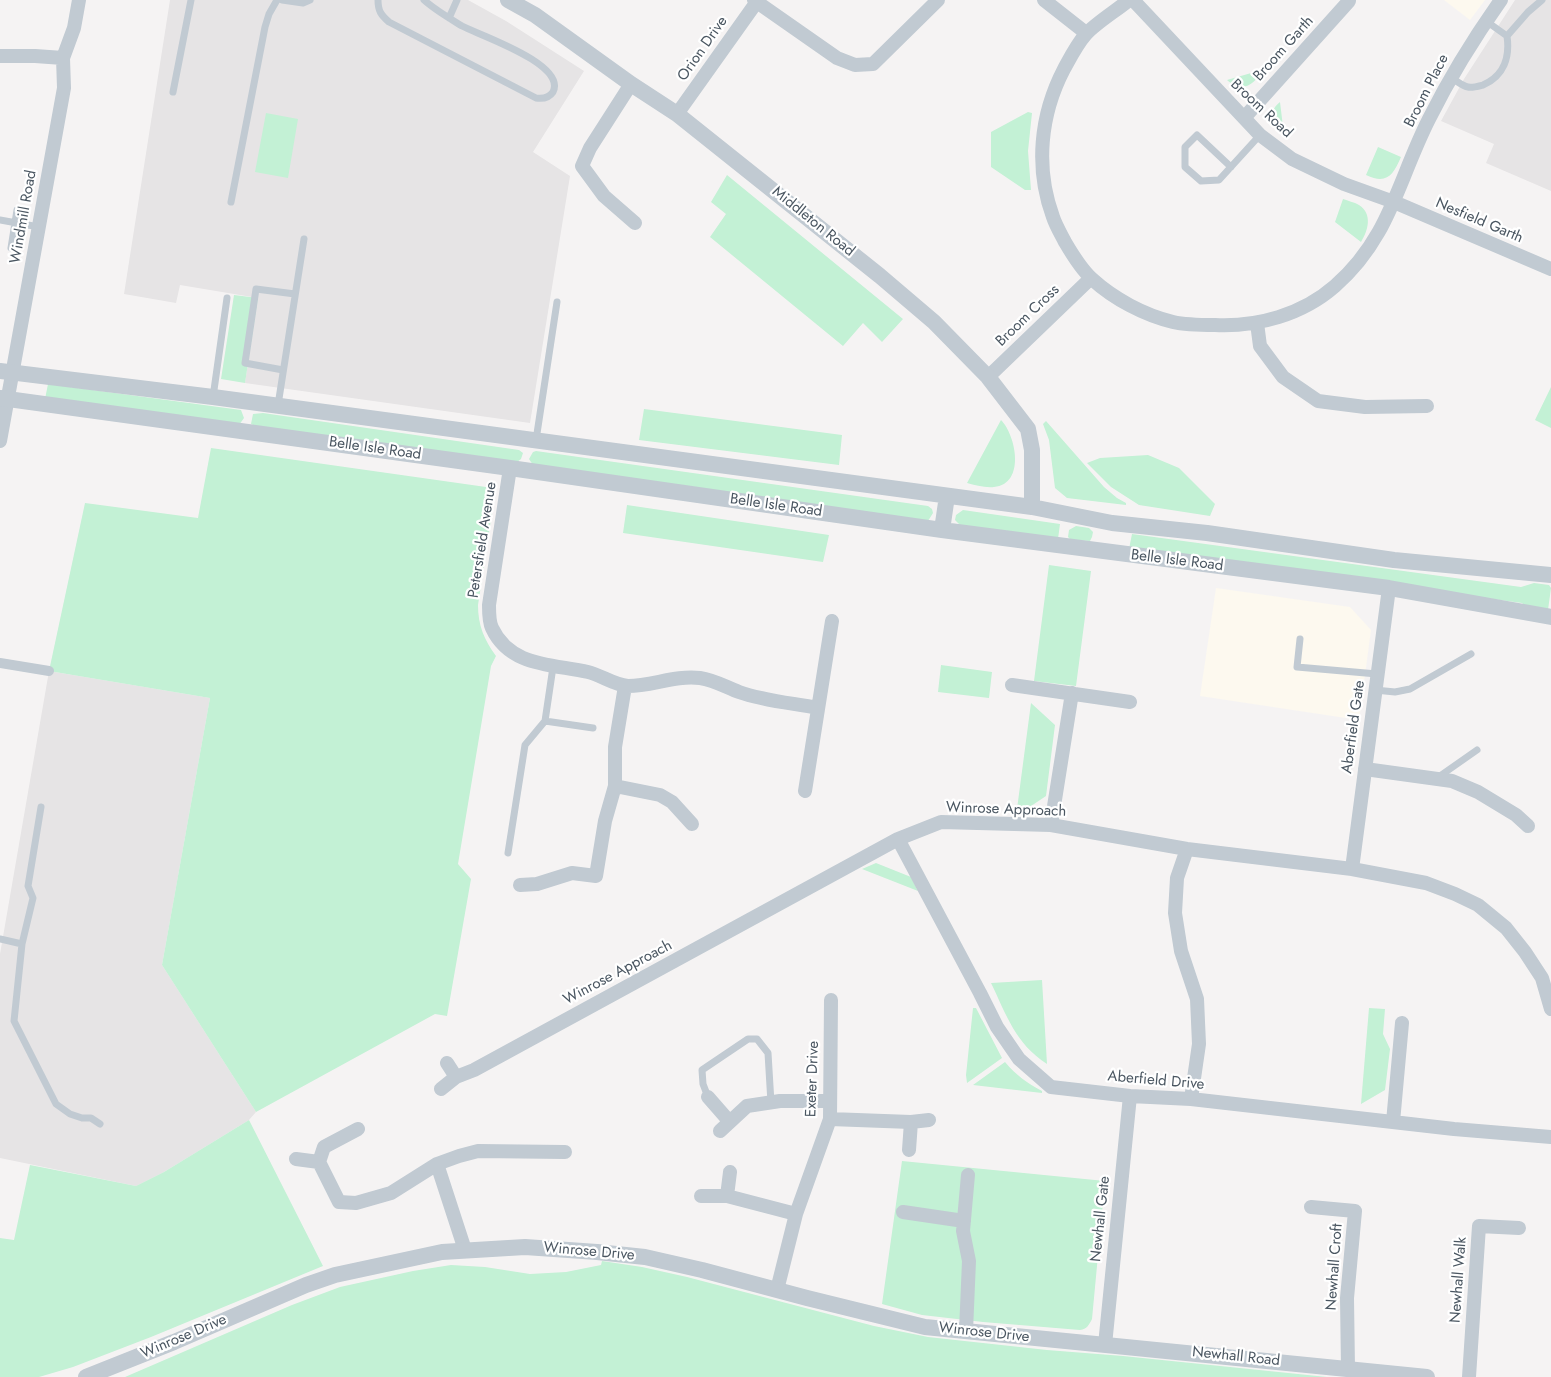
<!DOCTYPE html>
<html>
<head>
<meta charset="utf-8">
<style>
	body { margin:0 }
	canvas { display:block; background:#f5f3f3 }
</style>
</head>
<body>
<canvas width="1551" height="1377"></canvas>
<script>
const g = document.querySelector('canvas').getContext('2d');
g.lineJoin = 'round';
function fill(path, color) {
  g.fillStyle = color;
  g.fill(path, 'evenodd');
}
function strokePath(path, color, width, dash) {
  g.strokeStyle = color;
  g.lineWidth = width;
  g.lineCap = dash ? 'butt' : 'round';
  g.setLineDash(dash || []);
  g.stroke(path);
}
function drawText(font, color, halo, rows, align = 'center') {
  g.font = font + ' Jost,sans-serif';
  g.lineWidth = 4.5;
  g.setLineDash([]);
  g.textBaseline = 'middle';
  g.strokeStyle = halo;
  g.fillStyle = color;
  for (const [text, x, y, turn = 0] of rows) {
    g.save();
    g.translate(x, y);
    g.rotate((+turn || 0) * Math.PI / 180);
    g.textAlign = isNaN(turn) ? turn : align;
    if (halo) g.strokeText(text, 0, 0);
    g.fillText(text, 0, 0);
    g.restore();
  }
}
const commercial = new Path2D(`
	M1444,0H1485L1470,20Z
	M1216,588L1350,607L1371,630L1359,720L1200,696Z`);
const education = new Path2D(`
	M170,0H468L506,21L584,71L533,152L570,176L530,423L245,383L258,298L180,285L176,303L124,294Z
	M1515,0H1551V191L1486,163L1494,144L1441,121L1464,79Z
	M49,671L210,698L162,965L256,1112L249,1120L164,1172L136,1186L0,1158V954Z`);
const green = new Path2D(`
	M1265,69C1254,83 1244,95 1227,80Z
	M1280,102L1284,135C1269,128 1267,112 1280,102Z
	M1028,112L1032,113L1028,151L1031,190H1025L991,167V132Z
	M266,113L298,119L288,178L255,172Z
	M1378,147L1401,157C1393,175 1387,185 1366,175Z
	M727,175L903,319L882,342L863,323L843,346L710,237L726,214L711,202Z
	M1343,199C1348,201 1354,202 1359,205C1373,214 1368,231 1361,242L1335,222Z
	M234,295L258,298L245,383L221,379Z
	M48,384L241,410L244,418L239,425L45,399Z
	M1551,387V428L1535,420Z
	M644,409L842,435L839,465L639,440Z
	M263,413L519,450L523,453L521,459L517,462L260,428L251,424L253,414Z
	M1001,420C1016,435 1026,484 994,487C985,488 975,485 967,483Z
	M1046,421L1104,487L1117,498L1126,503V505L1067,498L1055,488L1049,440L1043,424Z
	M211,448L486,487C492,489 494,492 494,499L478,605C478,625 484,640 496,656L491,666L458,864L471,879L447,1016L435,1014L256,1112L162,965L210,698L49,671L85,503L198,518Z
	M536,451L928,506L932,509L933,513L928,521L533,465L529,459L533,452Z
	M1148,455L1179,468L1215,504L1210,516L1139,505L1111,487L1087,463L1100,458Z
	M627,505L829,535L823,562L623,533Z
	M963,510L1060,524L1058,539L960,525L955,520L956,515Z
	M1076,526L1089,528L1093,532L1092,537L1090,541L1071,540L1068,537L1069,530Z
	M1132,534L1521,587L1534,583L1549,585L1551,588L1548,610L1526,607L1522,603L1129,549Z
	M1049,565L1091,571L1076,686L1034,681Z
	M941,665L992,672L989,698L938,692Z
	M1031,703L1055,725L1046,796L1025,810L1017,809Z
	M876,863L911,877L918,891L862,869Z
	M1042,980L1047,1064C1015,1043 1007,1016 991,983Z
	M973,1008H976L1002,1058L967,1083L966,1075Z
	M1369,1008L1385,1009L1383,1034L1390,1049L1385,1090L1361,1104Z
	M1005,1062C1016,1075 1027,1083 1042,1091V1093L973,1085Z
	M249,1120L323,1266L151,1337L73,1367L39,1377H0V1238L14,1240L30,1165L136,1186L164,1172Z
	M902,1161L1105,1181L1092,1319C1089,1325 1087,1329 1080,1330L983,1322L922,1315L882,1304Z
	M602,1261L642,1267L687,1277L874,1326L928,1337L1047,1350L1123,1356L1327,1377H125L292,1305L340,1287L413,1271L451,1265L485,1267L530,1274L566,1272L601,1265Z`);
const service = new Path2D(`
	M282,0L303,3L310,0
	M378,0C378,11 381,15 389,22L536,98C543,99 549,98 553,92C567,64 479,35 462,26C449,18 435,10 424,0
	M449,18L457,0
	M1507,36L1528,12L1542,0
	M1451,78C1456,80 1462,86 1468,87C1472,88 1479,86 1483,85C1504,76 1510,57 1507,36L1486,21
	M173,92L191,0
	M1231,167L1197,135L1185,147V167L1201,181L1219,180L1260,135
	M231,202L265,27L269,14L277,0
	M0,220L39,227
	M11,248L17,210
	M283,370L245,363L256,289L295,294
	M213,397L227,298
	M278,405L304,239
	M536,440L557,302
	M1300,639L1297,667L1377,674
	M553,667L545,721L593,728
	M1375,690L1395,692L1410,689L1471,654
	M1437,778L1477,750
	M508,853L525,745L545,721
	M0,939L22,944L14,1021L56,1104L70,1114L82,1118H91L100,1124
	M22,944L33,898L28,886L41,807
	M708,1097L703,1084L702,1070L748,1039H757L768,1053L771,1103`);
const pedestrian = new Path2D(`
	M0,663L49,671`);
const minor = new Path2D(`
	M754,0L837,58L855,65L873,64L938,0
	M1044,0L1086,33
	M1129,0C1117,10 1096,23 1086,34C1077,44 1070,58 1064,69C1040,115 1035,168 1053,217C1056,226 1061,234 1065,242C1072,254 1081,269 1092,279C1114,299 1144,315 1173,322C1186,325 1201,325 1215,325C1257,327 1302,315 1335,286C1390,238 1398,180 1429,119C1450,77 1474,38 1501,0
	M1133,0L1244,118L1260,135L1292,159L1344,184L1394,202L1551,269
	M0,56H35L63,58
	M631,84L590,148L582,166L604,196L635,223
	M677,114L756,3
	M1244,118L1349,1
	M1257,323L1260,346L1283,377L1318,401L1365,407L1427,406
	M988,377L1091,278
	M0,441L64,88L63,58L74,28L79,0
	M510,468L489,605C489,612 489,622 492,628C510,667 553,664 588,672C601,675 614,685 628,686C652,686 675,675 700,678C714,680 726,687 739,692C764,701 792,703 818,708
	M1012,685L1130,702
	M1365,769L1452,781L1478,792L1516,815L1528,826
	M615,786L660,795L672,802L692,824
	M805,791L832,621
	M1051,825L1072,693
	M898,839L980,993L997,1027L1019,1059L1051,1087L1130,1096L1191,1099L1454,1129L1551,1137
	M1187,849L1177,878L1175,913L1181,951L1197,999L1199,1044L1191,1099
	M1352,869L1389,588
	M520,885L537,884L572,873L596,876L605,821L615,786V747L625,686
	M447,1063L456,1077
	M441,1089L456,1077L474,1070L898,839L941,822L1051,825L1187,849L1352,869L1426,883L1455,894L1478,905L1506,928L1525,952L1542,978L1551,1009
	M708,1097L729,1121
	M830,1119L911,1122L929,1120
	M1393,1122L1402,1023
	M358,1129L324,1147L319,1162L339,1202L356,1203L391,1193L437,1164L465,1250
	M720,1131L747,1106L780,1101H830
	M909,1150L911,1122
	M296,1159L319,1162
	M437,1164L459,1156L478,1151L565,1152
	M701,1196H727L796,1214
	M727,1196L730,1172
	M1311,1207L1355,1211L1347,1298L1348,1369
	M903,1212L964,1221
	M777,1290L796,1214L830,1119L831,1000
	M966,1331L969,1261L963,1231L968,1175
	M1105,1345L1130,1096
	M1469,1377L1479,1226L1519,1228`);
const tertiary = new Path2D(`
	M508,0L535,15L631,84L677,114L880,276L934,322L988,377L1028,429L1032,450V507
	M0,371L213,397L1032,507L1112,523L1207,533L1394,560L1551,575
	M0,398L510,468L942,530L1389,588L1551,617
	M942,530L947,496
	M86,1377L174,1342L306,1285L335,1275L442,1252L525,1247L597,1252L645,1257L702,1270L807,1298L925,1327L1427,1377`);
const streetNames = [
	["Orion Drive",703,49,-55],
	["Broom Garth",1284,49,-48],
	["Broom Place",1427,91,-63],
	["Broom Road",1261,109,43],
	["Windmill Road",24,217,-80],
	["Nesfield Garth",1479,221,23],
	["Middleton Road",813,222,39],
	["Broom Cross",1028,316,-44],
	["Belle Isle Road",375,449,8],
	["Belle Isle Road",776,506,8],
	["Petersfield Avenue",483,540,-81],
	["Belle Isle Road",1177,561,7],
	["Aberfield Gate",1354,727,-82],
	["Winrose Approach",1006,810,2],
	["Winrose Approach",618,973,-28],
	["Exeter Drive",813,1079,-88],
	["Aberfield Drive",1156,1081,5],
	["Newhall Gate",1101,1219,-84],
	["Winrose Drive",589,1252,5],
	["Newhall Croft",1335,1267,-86],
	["Newhall Walk",1459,1280,-86],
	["Winrose Drive",984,1333,6],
	["Winrose Drive",184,1337,-23],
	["Newhall Road",1236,1357,6]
];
fill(commercial, '#fdf9ef');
fill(education, '#e6e4e5');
fill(green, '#c3f1d5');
strokePath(service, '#c1cad2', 7);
strokePath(pedestrian, '#c1cad2', 10);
strokePath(minor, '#c1cad2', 14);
strokePath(tertiary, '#c1cad2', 16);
drawText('15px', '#4a5661', '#fff', streetNames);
</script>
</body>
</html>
